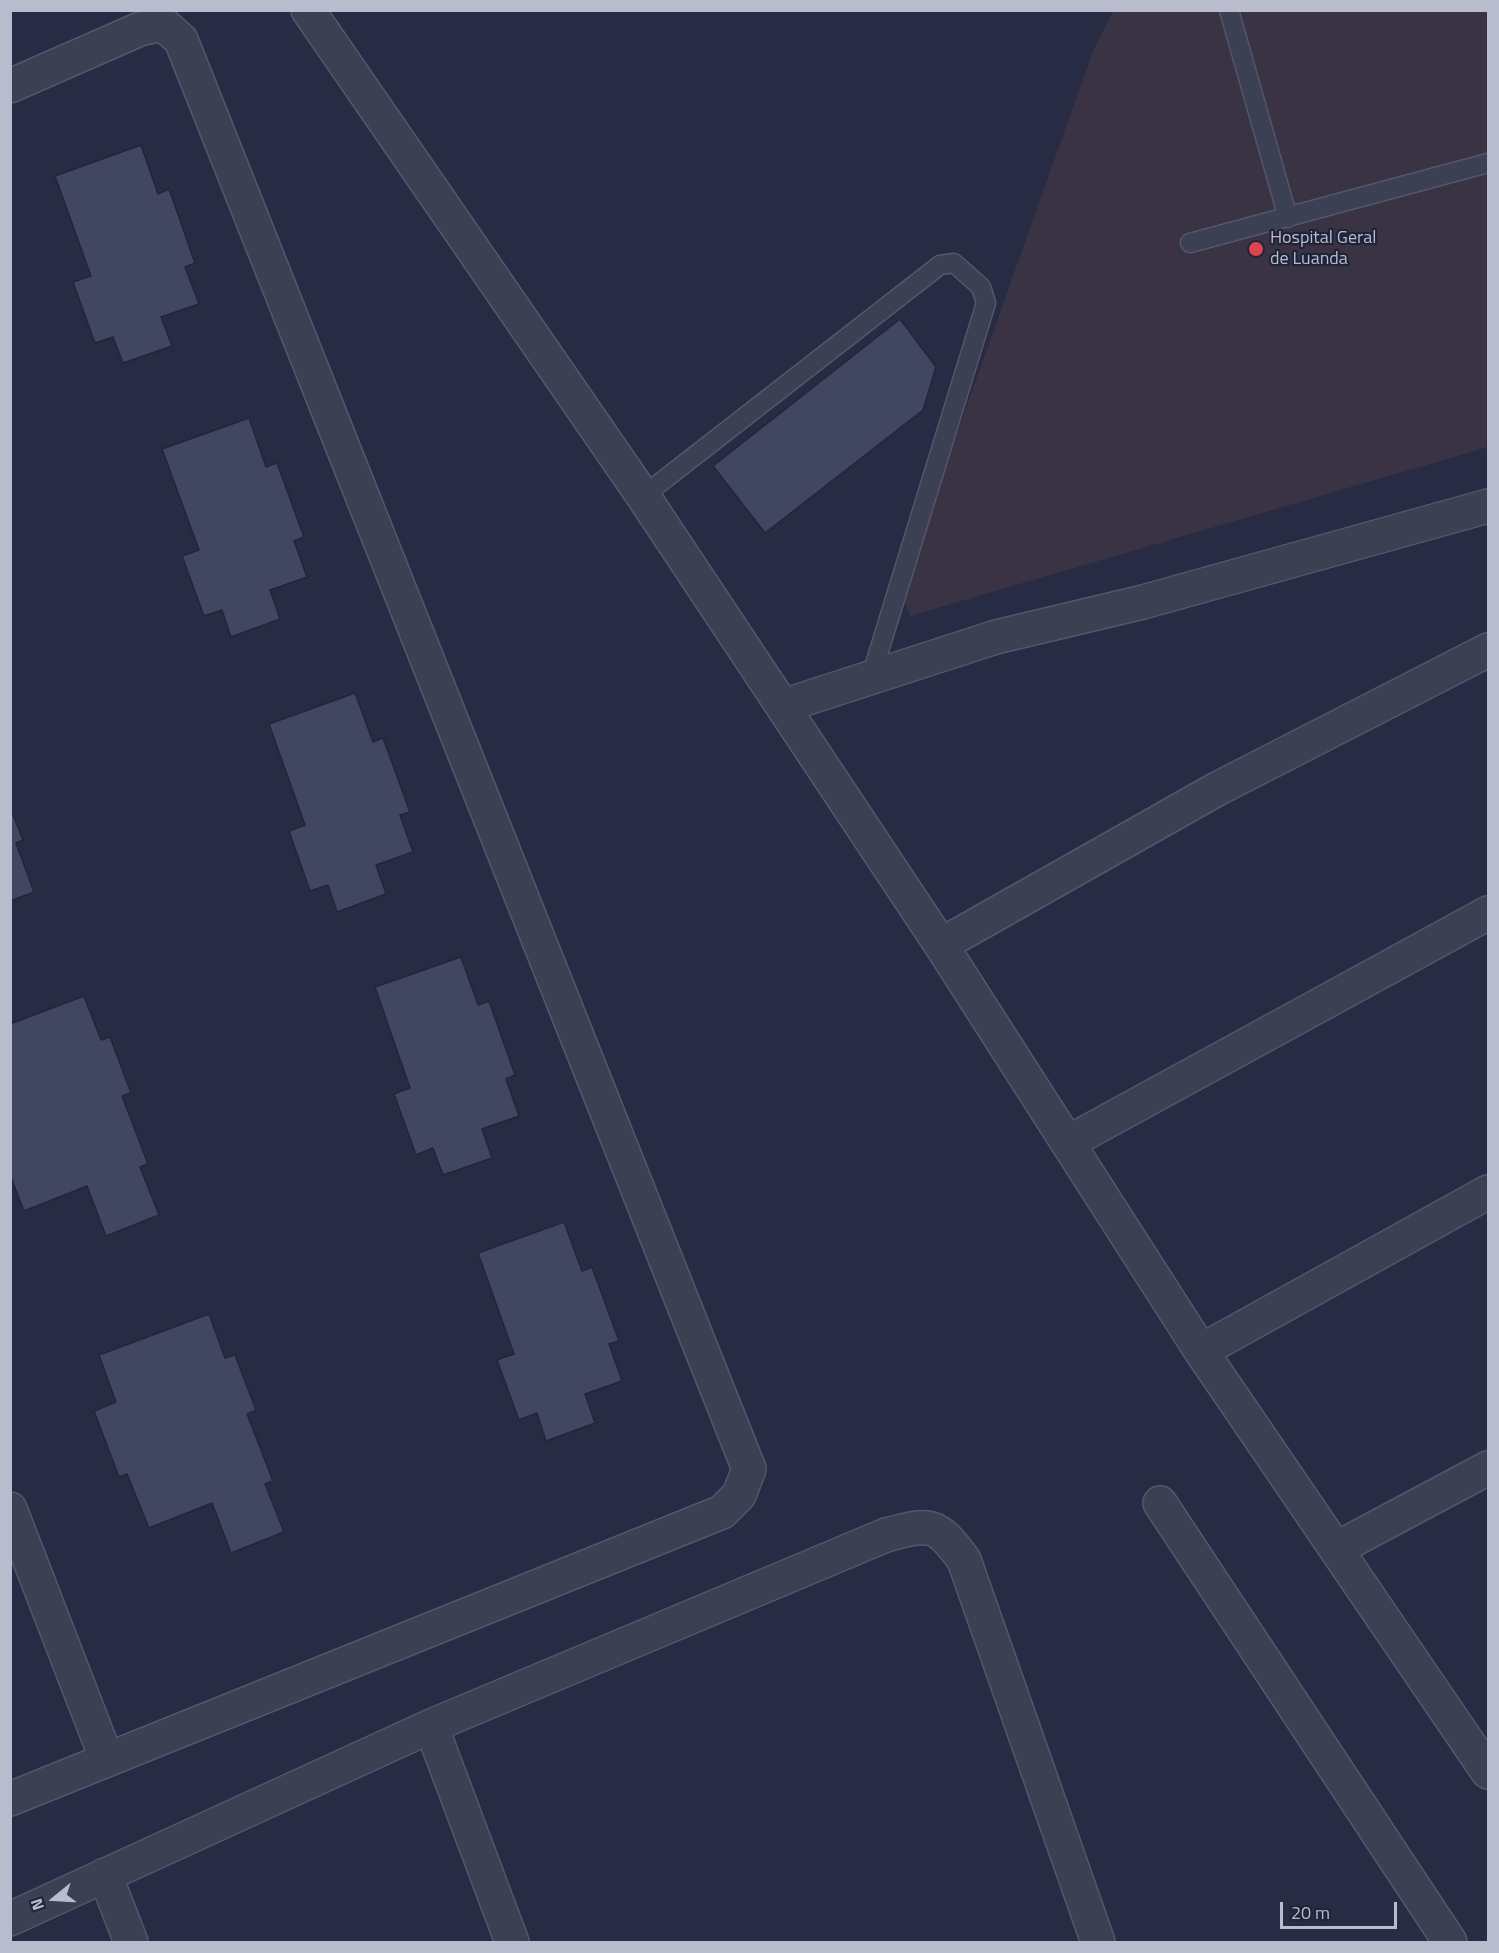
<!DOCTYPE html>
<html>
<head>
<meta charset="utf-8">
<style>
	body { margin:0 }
	#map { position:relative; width:1499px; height:1953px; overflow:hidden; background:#272c44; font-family:"Titillium Web",sans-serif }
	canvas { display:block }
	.frame { position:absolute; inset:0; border:12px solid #b9bccd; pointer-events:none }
	.north { position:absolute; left:24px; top:1869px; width:60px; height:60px; -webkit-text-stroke:4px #202439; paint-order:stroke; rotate:252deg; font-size:16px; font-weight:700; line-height:24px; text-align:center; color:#b9bccd }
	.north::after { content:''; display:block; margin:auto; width:21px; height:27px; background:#b9bccd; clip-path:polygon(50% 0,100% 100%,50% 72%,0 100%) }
	.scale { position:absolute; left:1280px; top:1902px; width:117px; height:27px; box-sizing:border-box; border:3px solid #b9bccd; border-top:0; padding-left:8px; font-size:18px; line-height:21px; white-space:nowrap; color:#b9bccd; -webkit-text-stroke:4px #202439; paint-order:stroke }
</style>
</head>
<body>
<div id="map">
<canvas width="1499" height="1953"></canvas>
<div class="frame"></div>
<div class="north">N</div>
<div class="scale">20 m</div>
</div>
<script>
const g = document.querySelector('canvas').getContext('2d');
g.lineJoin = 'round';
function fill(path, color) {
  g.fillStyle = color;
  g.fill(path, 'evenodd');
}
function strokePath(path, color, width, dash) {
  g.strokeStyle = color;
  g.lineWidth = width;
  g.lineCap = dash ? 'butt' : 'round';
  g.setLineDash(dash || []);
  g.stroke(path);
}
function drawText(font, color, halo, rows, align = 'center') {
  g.font = font + ' "Titillium Web",sans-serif';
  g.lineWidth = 4.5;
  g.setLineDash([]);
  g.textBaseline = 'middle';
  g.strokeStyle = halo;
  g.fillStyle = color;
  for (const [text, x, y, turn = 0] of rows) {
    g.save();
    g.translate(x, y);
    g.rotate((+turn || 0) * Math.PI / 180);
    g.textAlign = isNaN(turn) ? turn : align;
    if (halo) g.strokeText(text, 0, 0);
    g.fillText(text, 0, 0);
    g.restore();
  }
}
const medical = new Path2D(`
	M1113,11H1488V447L910,616L901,591L1093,51Z`);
const building = new Path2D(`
	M141,145L158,194L169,189L195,263L185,267L199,304L161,317L172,346L123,363L113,337L95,343L73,282L91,276L55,176Z
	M900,319L936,367L923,410L765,533L713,466Z
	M249,418L266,467L277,463L304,537L294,541L307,577L270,590L280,619L231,637L222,610L204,616L182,556L199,550L162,449Z
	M355,693L373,742L383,738L410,812L400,815L413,852L376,865L386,894L337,912L328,885L310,891L289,831L305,825L269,724Z
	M10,807L23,840L16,843L34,892L10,901Z
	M461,957L478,1005L489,1001L515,1075L506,1079L519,1116L482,1129L492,1158L443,1175L433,1148L416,1155L394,1094L410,1088L375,987Z
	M84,996L101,1040L110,1037L131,1093L122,1096L148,1164L140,1167L159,1215L106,1236L87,1186L24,1211L10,1175V1024Z
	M564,1222L582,1271L592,1267L619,1341L609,1344L622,1381L585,1394L595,1423L546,1441L537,1413L519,1420L497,1360L514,1354L478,1253Z
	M209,1314L225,1358L235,1355L256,1410L247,1414L273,1481L265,1484L284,1532L231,1553L212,1503L149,1528L127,1474L119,1477L94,1411L116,1402L99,1355Z`);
const service = new Path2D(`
	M1229,10L1288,218
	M1190,243L1488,163
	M643,496L940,265L954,263L981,287L986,303L871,677`);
const minor = new Path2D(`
	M308,10L643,496L941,945L1201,1351L1488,1772
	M10,86L140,29L163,24L181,40L749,1469L739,1495L722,1512L10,1799
	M783,706L996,637L1143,602L1488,506
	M941,945L1217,789L1488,650
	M1069,1142L1488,913
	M1201,1351L1488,1192
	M1160,1503L1450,1942
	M10,1509L107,1760
	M1336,1549L1488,1468
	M431,1726L512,1942
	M105,1875L131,1942
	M10,1919L431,1726L886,1535C931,1523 936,1522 964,1560L1098,1942`);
const markers = [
	[1256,249,8,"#e0444e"]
];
const poiNames = [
	["Hospital Geral",1270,239],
	["de Luanda",1270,260]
];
fill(medical, '#393344');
fill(building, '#414761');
strokePath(building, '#22263b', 1.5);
strokePath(service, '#54576b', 21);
strokePath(minor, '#54576b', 36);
strokePath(service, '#3b4053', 18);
strokePath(minor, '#3b4053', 33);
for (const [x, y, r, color] of markers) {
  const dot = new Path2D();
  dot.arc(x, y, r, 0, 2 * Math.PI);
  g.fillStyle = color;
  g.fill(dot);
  strokePath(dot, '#202439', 2);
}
drawText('18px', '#b9bccd', '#202439', poiNames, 'left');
</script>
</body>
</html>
